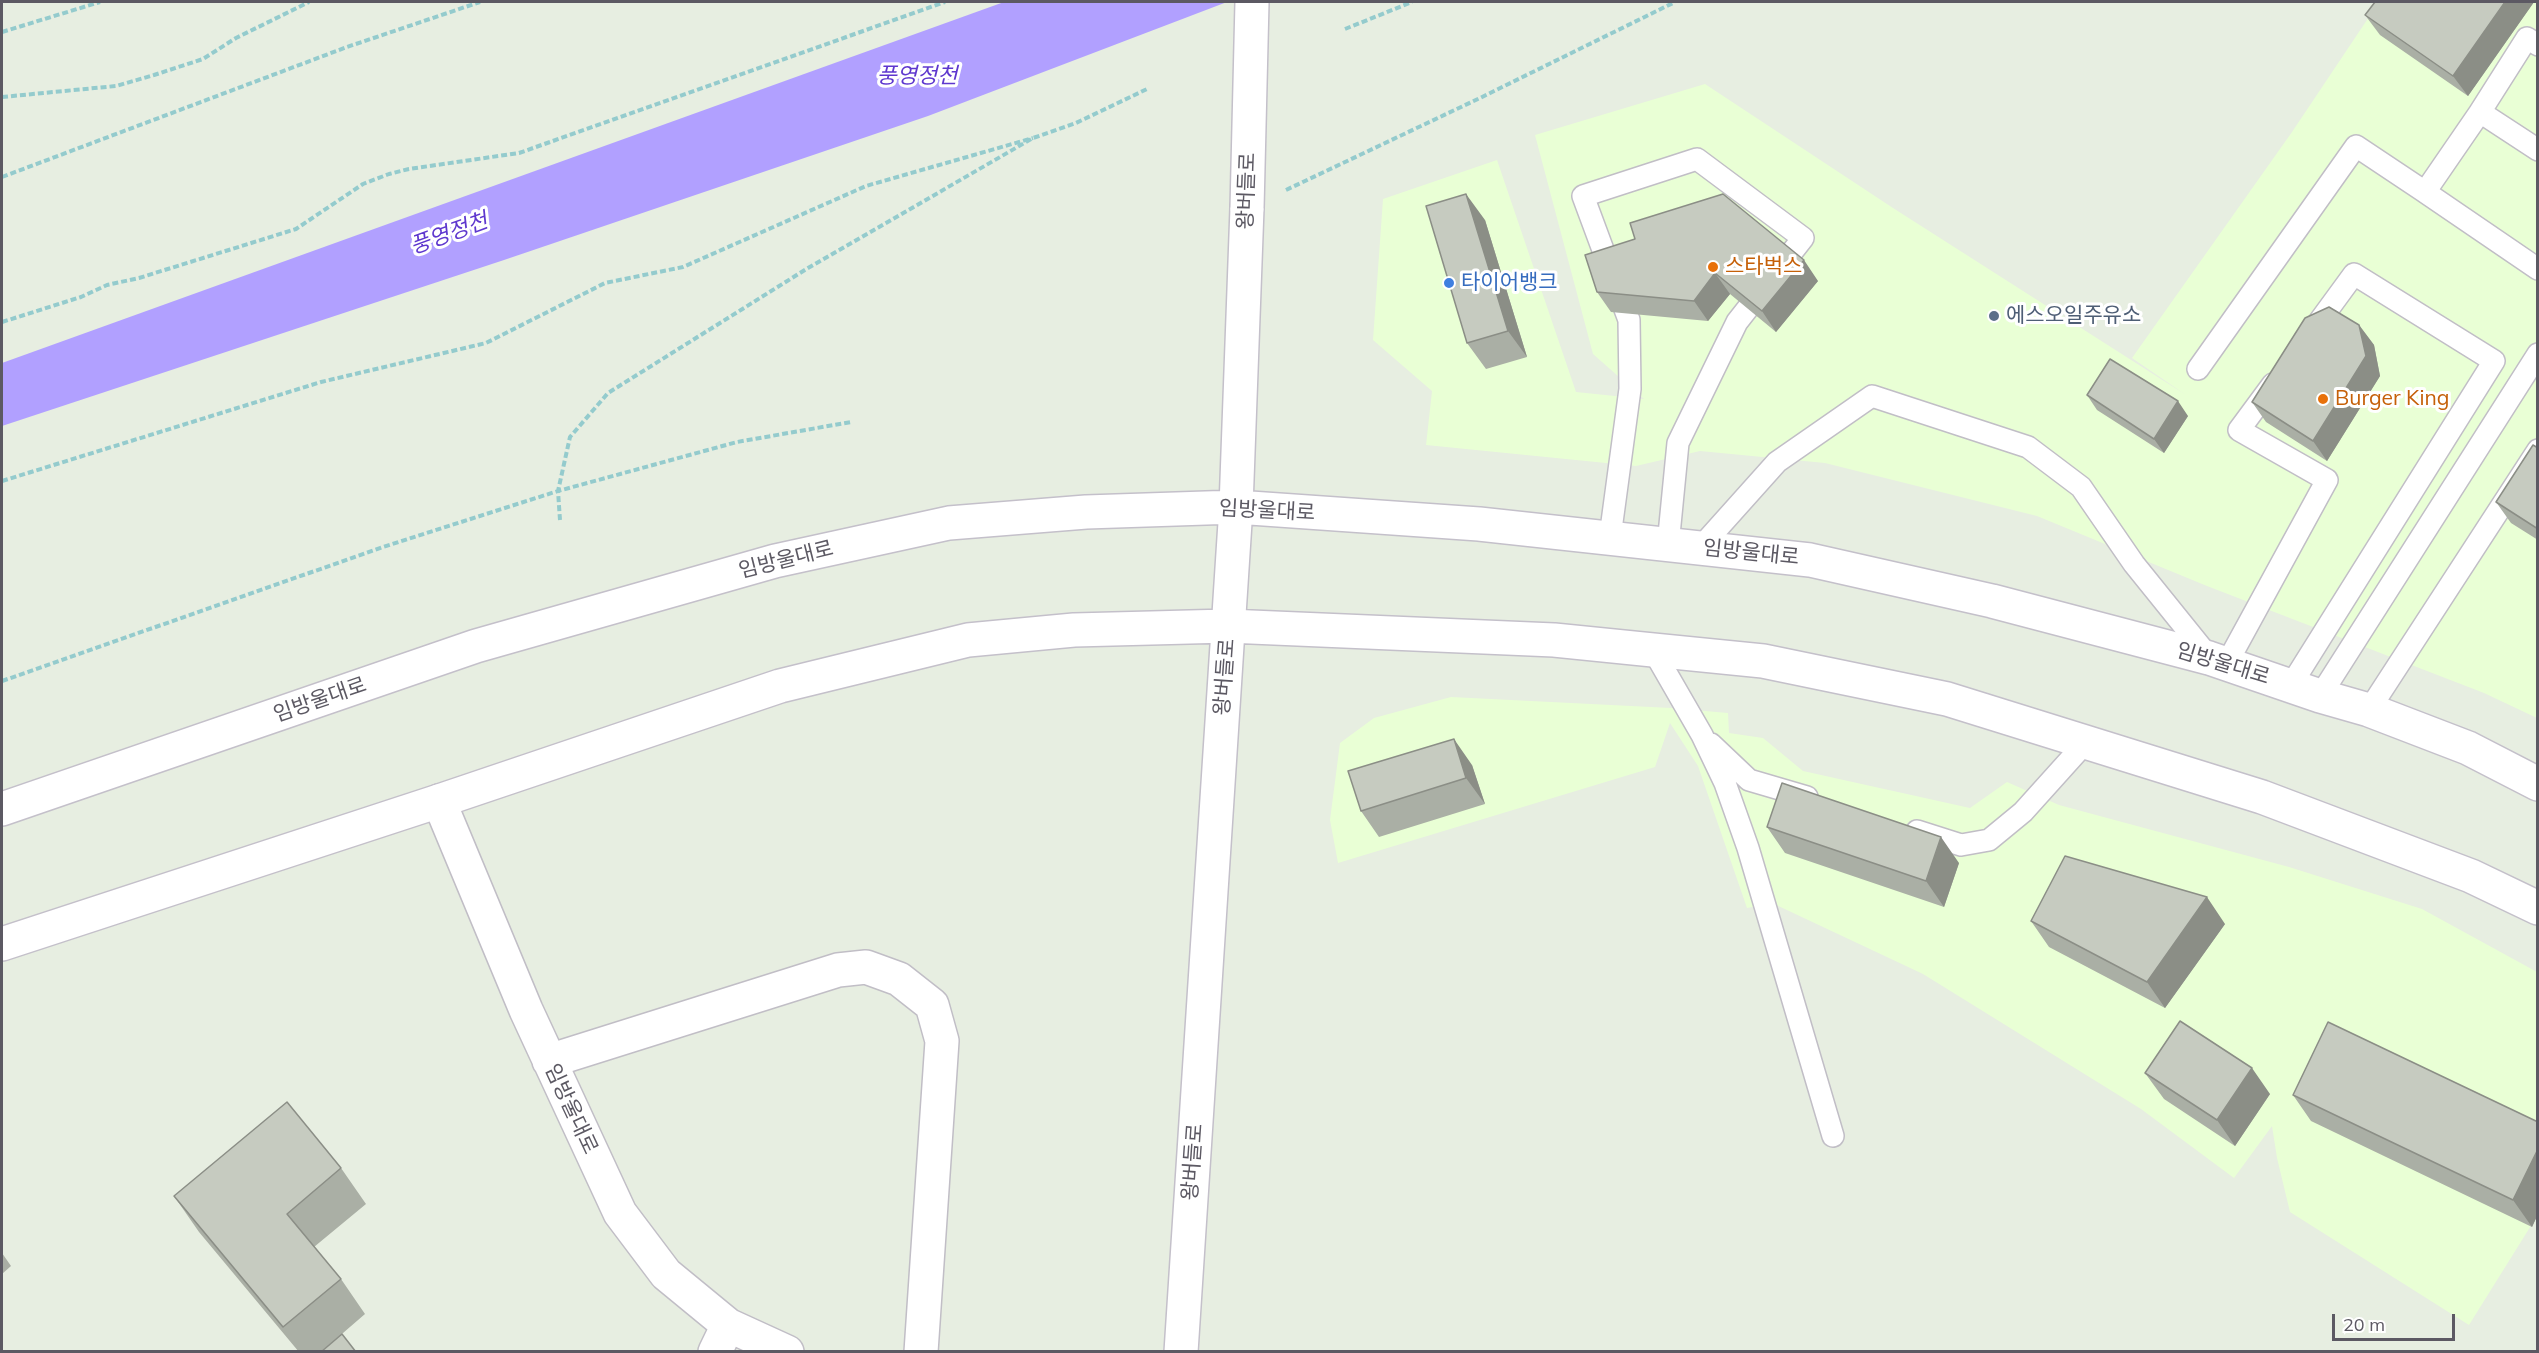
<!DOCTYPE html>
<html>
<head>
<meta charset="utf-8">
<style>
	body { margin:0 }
	#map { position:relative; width:2539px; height:1353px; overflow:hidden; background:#e7eee1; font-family:Mulish,sans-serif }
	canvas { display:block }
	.frame { position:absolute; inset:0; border:3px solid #5c5963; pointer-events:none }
	.scale { position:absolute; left:2332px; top:1314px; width:123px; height:27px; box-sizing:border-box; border:3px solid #5c5963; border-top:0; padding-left:8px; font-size:18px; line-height:21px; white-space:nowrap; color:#5c5963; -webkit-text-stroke:4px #fff; paint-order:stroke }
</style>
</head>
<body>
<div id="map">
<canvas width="2539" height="1353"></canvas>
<div class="frame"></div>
<div class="scale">20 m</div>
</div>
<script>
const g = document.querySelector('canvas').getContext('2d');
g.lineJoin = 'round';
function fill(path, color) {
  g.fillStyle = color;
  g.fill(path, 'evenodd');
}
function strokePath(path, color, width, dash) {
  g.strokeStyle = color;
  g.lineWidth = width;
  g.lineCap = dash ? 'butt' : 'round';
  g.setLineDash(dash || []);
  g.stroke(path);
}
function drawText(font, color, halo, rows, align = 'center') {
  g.font = font + ' Mulish,"Noto Sans KR",sans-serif';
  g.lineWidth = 6;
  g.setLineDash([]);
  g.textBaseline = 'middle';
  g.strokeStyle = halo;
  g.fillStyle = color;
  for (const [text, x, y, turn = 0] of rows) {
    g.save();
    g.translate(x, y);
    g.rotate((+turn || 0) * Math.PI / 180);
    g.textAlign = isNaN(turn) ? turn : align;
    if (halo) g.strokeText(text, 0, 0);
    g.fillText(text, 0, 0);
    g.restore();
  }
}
const commercial = new Path2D(`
	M2379,2H2537V718L2484,693L2207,586L2037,516L1825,463L1700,451L1636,466L1426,445L1432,391L1373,340L1383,199L1497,160L1576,392L1644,399L1593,354L1535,135L1705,84L1893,208L2186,395L2132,358L2292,132Z
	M1451,697L1671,708L1728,713L1729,733L1763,738L1803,771L1970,808L2007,782L2059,805L2289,867L2422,909L2537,972V1216L2469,1325L2290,1212L2277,1158L2272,1126L2234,1178L2141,1109L1923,974L1772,903L1747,908L1698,766L1670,723L1655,767L1338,863L1330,820L1340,743L1374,718Z`);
const water = new Path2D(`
	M1004,2H1227L928,116L504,260L2,426V363Z`);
const path = new Path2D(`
	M1345,29L1412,2
	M2,32L100,2
	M2,97L116,86L154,75L203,59L236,38L309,2
	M2,177L347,47L480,2
	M1286,190L1480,98L1675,2
	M2,322L81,297L107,285L139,278L296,229L363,184L389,174L409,169L519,153L945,2
	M2,481L321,382L486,343L605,283L683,267L866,186L1033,138
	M560,520L558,491L570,437L608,393L808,268L1033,138L1076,123L1147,89
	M2,681L383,547L558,491L737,442L851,422`);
const service = new Path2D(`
	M2538,45L2527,38L2480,112L2538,150
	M2480,112L2425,192L2538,269
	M2198,369L2356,146L2425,192
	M1610,537L1630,389L1629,320L1583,196L1697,159L1803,238L1737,322L1678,443L1668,545
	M1700,548L1777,462L1872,396L2028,447L2081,487L2134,564L2209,657
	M1653,650L1702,735L1725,783L1748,848L1833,1136
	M2227,663L2327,480L2239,430L2273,384
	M2291,685L2494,361L2354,274L2313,330
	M2320,696L2538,354
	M2369,710L2538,450
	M1711,744L1749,780L1807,797
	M1917,831L1961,845L1989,840L2023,812L2086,742`);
const minor = new Path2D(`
	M439,801L526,1010L620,1213L666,1274L728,1325L787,1352
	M549,1061L838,970L866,967L899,979L932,1005L942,1041L921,1352
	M715,1352L728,1325`);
const secondary = new Path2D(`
	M2,809L476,646L775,561L949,523L1086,512L1236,507L1479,524L1810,560L1992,601L2209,658L2320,696L2369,710L2468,748L2538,784
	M2,944L439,801L780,686L968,640L1074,630L1228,626L1554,640L1653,650L1763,661L1947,699L2262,797L2471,876L2538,908
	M1181,1352L1236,507L1247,208`);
const secondaryBridge = new Path2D(`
	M1247,208L1252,2`);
const wall = new Path2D(`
	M2375,2H2534L2468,96L2380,35L2365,15Z
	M1485,220L1527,357L1486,369L1467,343Z
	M1585,255L1818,281L1776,332L1730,294L1708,321L1611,312L1597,292Z
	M2359,325L2374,345L2380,376L2327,461L2266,422L2252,402Z
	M2087,395L2188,416L2164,453L2097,410Z
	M2538,448V540L2511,523L2496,502Z
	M1472,765L1485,804L1379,837L1361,811Z
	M1767,827L1959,863L1944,907L1785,853Z
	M2031,921L2225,924L2165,1008L2049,947Z
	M2145,1073L2270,1094L2235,1146L2164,1099Z
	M2293,1095L2538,1122V1214L2532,1227L2311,1121Z
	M341,1168L366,1204L314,1247L341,1279L365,1314L321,1352H299L199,1232L174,1196Z
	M2,1253L11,1266L2,1274Z`);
const shadedWall = new Path2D(`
	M2505,2H2534L2468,96L2453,76Z
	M1466,194L1485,220L1527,357L1508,331Z
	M1804,260L1818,281L1776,332L1762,311Z
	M1715,273L1730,294L1708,321L1694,301Z
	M2359,325L2374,345L2380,376L2327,461L2313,441Z
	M2178,401L2188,416L2164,453L2154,439Z
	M1454,739L1472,765L1485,804L1466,778Z
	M1941,837L1959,863L1944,907L1926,881Z
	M2207,897L2225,924L2165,1008L2147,982Z
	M2252,1068L2270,1094L2235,1146L2217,1120Z
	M2538,1149V1214L2532,1227L2513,1200Z`);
const building = new Path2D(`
	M2375,2H2505L2453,76L2365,15Z
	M1466,194L1508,331L1467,343L1426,206Z
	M1723,194L1804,260L1762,311L1715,273L1694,301L1597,292L1585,255L1635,239L1630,223Z
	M2329,307L2359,325L2366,356L2313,441L2252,402L2305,318Z
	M2110,359L2178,401L2154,439L2087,395Z
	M2533,445L2538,448V529L2496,502Z
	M1454,739L1466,778L1361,811L1348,771Z
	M1782,783L1941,837L1926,881L1767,827Z
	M2065,856L2207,897L2147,982L2031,921Z
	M2180,1021L2252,1068L2217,1120L2145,1073Z
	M2328,1022L2538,1122V1149L2513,1200L2293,1095Z
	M287,1102L341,1168L287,1214L341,1279L283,1327L174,1196Z
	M342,1334L356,1352H321Z`);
const markers = [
	[1713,267,6,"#e8710a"],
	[1449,283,6,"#3f7fe0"],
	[1994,316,6,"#5c6f8a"],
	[2323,399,6,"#e8710a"]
];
const streetNames = [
	["왕버들로",1247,191,-88],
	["임방울대로",1267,511,3],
	["임방울대로",1751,553,6],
	["임방울대로",786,560,-14],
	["임방울대로",2223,664,17],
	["왕버들로",1225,677,-86],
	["임방울대로",320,700,-19],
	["임방울대로",571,1109,65],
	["왕버들로",1193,1162,-86]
];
const foodNames = [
	["스타벅스",1725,267],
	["Burger King",2335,399]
];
const shopNames = [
	["타이어뱅크",1461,283]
];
const serviceNames = [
	["에스오일주유소",2006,316]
];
const waterNames = [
	["풍영정천",917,76],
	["풍영정천",449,234,-20]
];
fill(commercial, '#e9ffd5');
fill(water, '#b1a0ff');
strokePath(service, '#c1bec6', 24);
strokePath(minor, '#c1bec6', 36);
strokePath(secondary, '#c4c0ca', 36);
strokePath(path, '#94cbcd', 4, [6, 3]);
strokePath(service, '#fff', 21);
strokePath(minor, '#fff', 33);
strokePath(secondary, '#fff', 33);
strokePath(secondaryBridge, '#c4c0ca', 36, []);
strokePath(secondaryBridge, '#fff', 33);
fill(wall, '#aaafa5');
fill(shadedWall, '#8b8e86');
fill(building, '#c6cbc0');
strokePath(building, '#8b8e86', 1.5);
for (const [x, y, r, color] of markers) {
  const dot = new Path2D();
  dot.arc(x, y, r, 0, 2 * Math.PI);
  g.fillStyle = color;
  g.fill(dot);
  strokePath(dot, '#fff', 2);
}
drawText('21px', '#5c5963', '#fff', streetNames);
drawText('21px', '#c56008', '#fff', foodNames, 'left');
drawText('21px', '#366cbe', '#fff', shopNames, 'left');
drawText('21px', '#4e5e75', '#fff', serviceNames, 'left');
drawText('italic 22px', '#5e37ce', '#fff', waterNames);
</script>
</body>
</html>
